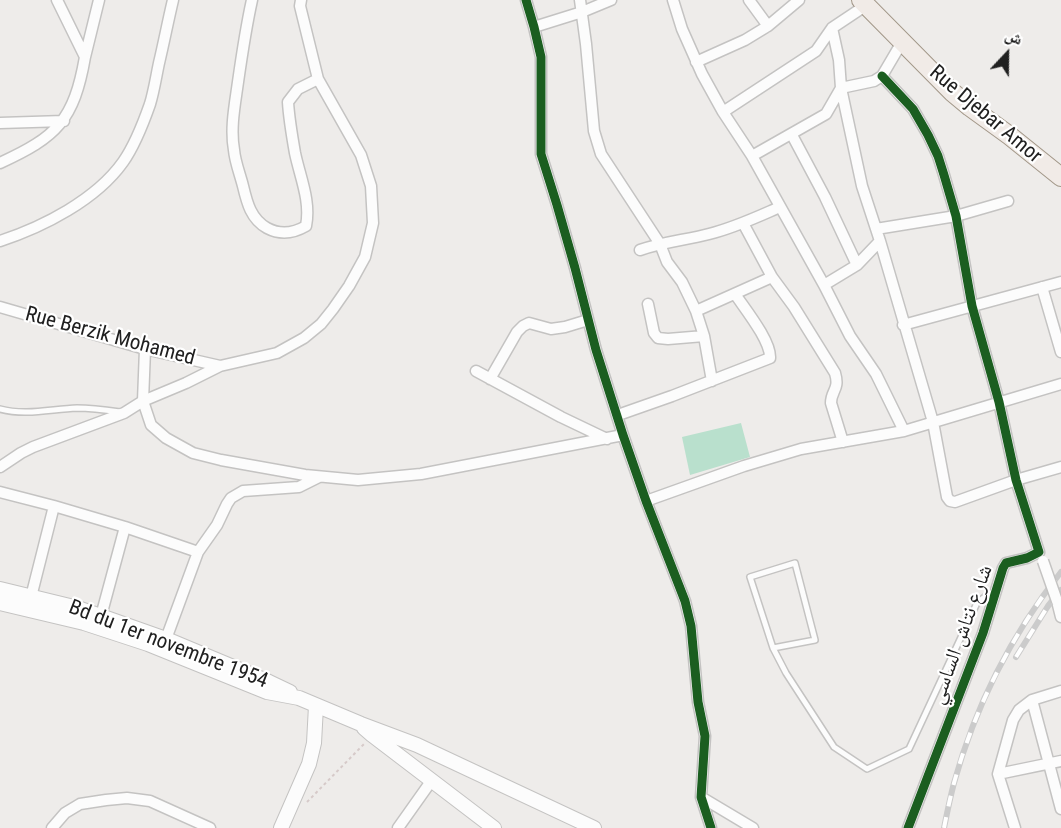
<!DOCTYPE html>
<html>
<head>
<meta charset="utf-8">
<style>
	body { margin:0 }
	#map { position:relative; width:1061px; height:828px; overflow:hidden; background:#eeecea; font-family:"Roboto Condensed","Noto Naskh Arabic",sans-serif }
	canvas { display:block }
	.north { position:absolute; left:977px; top:24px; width:60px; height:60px; -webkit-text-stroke:4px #fff; paint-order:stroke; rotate:22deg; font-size:16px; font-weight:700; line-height:24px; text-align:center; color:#202020 }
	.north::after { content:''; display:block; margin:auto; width:21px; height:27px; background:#202020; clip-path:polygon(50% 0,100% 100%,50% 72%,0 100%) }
</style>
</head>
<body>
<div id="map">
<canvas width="1061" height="828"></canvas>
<div class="north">ش</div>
</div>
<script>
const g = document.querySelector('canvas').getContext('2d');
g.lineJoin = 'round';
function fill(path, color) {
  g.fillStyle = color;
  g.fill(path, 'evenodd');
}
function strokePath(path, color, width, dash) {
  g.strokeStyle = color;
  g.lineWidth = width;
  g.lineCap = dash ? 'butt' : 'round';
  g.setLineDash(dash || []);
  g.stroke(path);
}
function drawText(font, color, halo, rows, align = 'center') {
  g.font = font + ' "Roboto Condensed","Noto Naskh Arabic",sans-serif';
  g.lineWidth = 4.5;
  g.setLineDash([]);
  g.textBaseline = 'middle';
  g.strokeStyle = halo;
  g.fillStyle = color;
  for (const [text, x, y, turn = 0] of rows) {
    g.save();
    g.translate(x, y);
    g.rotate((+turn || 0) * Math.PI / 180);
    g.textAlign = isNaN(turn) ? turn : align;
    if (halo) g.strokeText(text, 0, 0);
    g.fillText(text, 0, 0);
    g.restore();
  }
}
const pitch = new Path2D(`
	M741,423L750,457L690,475L682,437Z`);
const path = new Path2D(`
	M307,802L364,744`);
const service = new Path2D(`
	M0,409C26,416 51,409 77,408C92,408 106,410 120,412
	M773,648L815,640L795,563L750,577L773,648L786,673L834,747L867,769L909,749L977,603L986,596L995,591`);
const minor = new Path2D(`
	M252,0C246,27 242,54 238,82C235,104 230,128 234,150C235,162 240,174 243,186C247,203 251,219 267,228C280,235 294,233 306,226C311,201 300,177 295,153C292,136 289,119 288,102L298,89L318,79
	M526,0L534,27L541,57V154L557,205L575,268L596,350L623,435L646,501L685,601L691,626L698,702L705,736L701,797L711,828
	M580,0L586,44L594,131L601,154L660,244L667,262L682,282L696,311L704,336L712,381
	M673,0L682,29L702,74L723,112L752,156L824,285L850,336L876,374L904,431
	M768,26L799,0
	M534,27L582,12L611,0
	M832,28L839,60L841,88L862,186L880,241L933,422L947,497L950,501L955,502L1016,480L1061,467
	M85,57L99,0
	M696,62L745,40L768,26L749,0
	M882,76L913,109L928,135L938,156L944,175L956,216L972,306L999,402L1016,480L1039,552L1027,558L1006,563L1003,568L983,633L908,828
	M723,112L816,51L832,28L865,6
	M0,123L64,121
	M792,135L825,197L857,265
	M752,156L826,114L841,88L874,81L882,76L902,42
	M0,163C57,137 74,120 85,57L57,0
	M743,223L772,277L794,307L835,373C840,390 831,390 831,403L843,442
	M876,229L956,216L1008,201
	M0,241C43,227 96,200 123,162C135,145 143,124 150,104C154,91 156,77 159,63C164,42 168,21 173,0
	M640,250C663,242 686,240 709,234C734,228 757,217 780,207
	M824,285L857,265L880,241
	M1042,287L1061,352
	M648,304L654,333L658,338L668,339L704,336
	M0,307L145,349L220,366
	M696,311L772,277
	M903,325L1061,282
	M145,349L143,401L151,425L166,438L193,453L221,460L305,475L358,480L421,474L623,435
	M476,371L561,417L607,439
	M490,379L517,332L523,326L529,323L551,329L565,327L588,320
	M618,415L672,396L770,358C771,341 745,309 735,294
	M0,467L21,453L33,447L124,413L143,401L186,383L220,366L277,353L304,338L321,324L333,309L349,286L365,257L373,223L371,186L361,155L318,79L300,6L301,0
	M0,492L54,506
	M646,501L744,466L801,449L904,431L1061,384
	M31,597L54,506L125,527L198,552
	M1057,601L1061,617
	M101,616L125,527
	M166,639L198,552L217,525L227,504L231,498L243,491L299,487L319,477
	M1032,700L1061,809
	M998,774L1061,761
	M701,797L753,828
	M52,828L65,813L80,804L106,800L127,798L150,801L210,828
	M398,828L432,780
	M1015,828L998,774L1013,720L1019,710L1032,700L1061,691`);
const tertiary = new Path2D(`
	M0,589L78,608L101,616L166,639L269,682L290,692
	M0,603L84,623L148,644L267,692L299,698L361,724L417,745L594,828
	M364,728L372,735L494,828
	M281,828L309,764L314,743L316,706`);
const primary = new Path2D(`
	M861,0L952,92L970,107L1010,136L1061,177`);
const rail = new Path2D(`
	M1016,657L1048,606L1061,590
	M944,828C947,813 950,798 954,783C975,707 1012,634 1061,572`);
const minorBridge = new Path2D(`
	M1043,561L1057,601`);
const cycleway = new Path2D(`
	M526,0L534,27L541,57V154L557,205L575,268L596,350L623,435L646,501L685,601L691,626L698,702L705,736L701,797L711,828
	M882,76L913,109L928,135L938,156L944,175L956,216L972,306L999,402L1016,480L1039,552L1027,558L1006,563L1003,568L983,633L908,828`);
const streetNames = [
	["Rue Djebar Amor",985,115,40],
	["Rue Berzik Mohamed",110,337,15],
	["شارع نتاش الساسي",962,635,-70],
	["Bd du 1er novembre 1954",168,645,21]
];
fill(pitch, '#b9e0cd');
strokePath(service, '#c4c3c2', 8);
strokePath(minor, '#c4c3c2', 13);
strokePath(tertiary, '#c4c3c2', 16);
strokePath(primary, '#a29788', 20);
strokePath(path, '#d6cac9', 2, [3, 3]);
strokePath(service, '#fcfcfc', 5);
strokePath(minor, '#fcfcfc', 10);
strokePath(tertiary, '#fcfcfc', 14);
strokePath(primary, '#f1ebe7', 18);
strokePath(rail, '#cbcbcb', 6);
strokePath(rail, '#fff', 4, [11]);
strokePath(minorBridge, '#c4c3c2', 13, []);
strokePath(minorBridge, '#fcfcfc', 10);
strokePath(cycleway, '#1b5e20', 9);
drawText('21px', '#202020', '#fff', streetNames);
</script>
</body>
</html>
